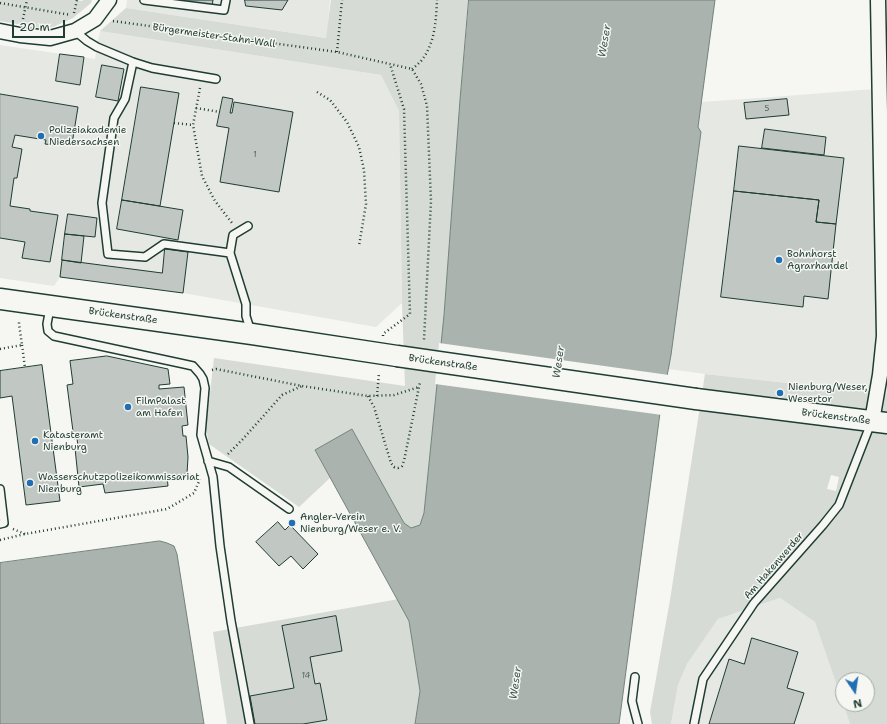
<!DOCTYPE html>
<html>
<head>
<meta charset="utf-8">
<style>
	body { margin:0 }
	#map { position:relative; width:887px; height:724px; overflow:hidden; background:#f6f6f2; font-family:"Shantell Sans",sans-serif }
	canvas { display:block }
	.north { position:absolute; left:835px; top:672px; width:40px; height:40px; box-sizing:border-box; background:#f6f6f2; border:1px solid #a0aca6; border-radius:50%; rotate:167deg; font-size:11px; font-weight:700; line-height:16px; text-align:center; color:#1f3d34 }
	.north::after { content:''; display:block; margin:auto; width:14px; height:18px; background:#1f6fb2; clip-path:polygon(50% 0,100% 100%,50% 72%,0 100%) }
	.scale { position:absolute; left:12px; top:20px; width:53px; height:18px; box-sizing:border-box; border:2px solid #1f3d34; border-top:0; padding-left:5px; font-size:12px; line-height:14px; white-space:nowrap; color:#1f3d34; -webkit-text-stroke:3px #f6f6f2; paint-order:stroke }
</style>
</head>
<body>
<div id="map">
<canvas width="887" height="724"></canvas>
<div class="north">N</div>
<div class="scale">20 m</div>
</div>
<script>
const g = document.querySelector('canvas').getContext('2d');
g.lineJoin = 'round';
function fill(path, color) {
  g.fillStyle = color;
  g.fill(path, 'evenodd');
}
function strokePath(path, color, width, dash) {
  g.strokeStyle = color;
  g.lineWidth = width;
  g.lineCap = dash ? 'butt' : 'round';
  g.setLineDash(dash || []);
  g.stroke(path);
}
function drawText(font, color, halo, rows, align = 'center') {
  g.font = font + ' "Shantell Sans",sans-serif';
  g.lineWidth = 3;
  g.setLineDash([]);
  g.textBaseline = 'middle';
  g.strokeStyle = halo;
  g.fillStyle = color;
  for (const [text, x, y, turn = 0] of rows) {
    g.save();
    g.translate(x, y);
    g.rotate((+turn || 0) * Math.PI / 180);
    g.textAlign = isNaN(turn) ? turn : align;
    if (halo) g.strokeText(text, 0, 0);
    g.fillText(text, 0, 0);
    g.restore();
  }
}
const built = new Path2D(`
	M127,0H330L327,38L126,8Z
	M100,31L381,75L399,111L402,303L376,327L183,293L122,285L60,277L54,286L0,278V45L95,59Z
	M887,88V394L705,374L668,369L701,132L698,127L701,102L760,98Z
	M780,598L815,622L850,724H671L678,685L687,664L718,619Z`);
const green = new Path2D(`
	M0,0H75L82,1L83,0H92L91,3L73,18L53,27L41,28L0,21Z
	M331,0H469L460,100L444,315L424,513L420,525L411,528L404,523L352,429L315,450L330,478L299,507L209,444L206,428L214,358L405,386L402,303L399,111L381,75L100,31L126,8L326,38Z
	M705,374L887,394V724H850L815,622L780,598L718,619L687,664L678,685L671,724H652L650,712L670,600ZM831,475L839,477L836,491L827,489ZM843,680H867V704H843Z
	M399,599L409,621L420,691L415,724H227L213,632Z`);
const water = new Path2D(`
	M469,0H715L698,127L701,132L671,355L660,413L619,724H415L420,691L409,621L315,450L352,429L404,523L411,528L420,525L424,513L444,315L460,100Z
	M160,541L167,543L174,546L177,554L204,724H0V563Z`);
const pier = new Path2D(`
	M439,343L669,375L662,415L435,384Z`);
const building = new Path2D(`
	M179,0H213L212,6Z
	M245,0H288L282,10L246,6Z
	M60,54L84,57L80,85L56,81Z
	M102,65L124,69L118,101L96,97Z
	M141,87L179,93L160,206L122,200Z
	M0,94L78,107L72,144L55,141L54,145L45,144L46,140L15,135L12,147L22,149L17,178H14L10,206L30,209V211L58,215L50,262L22,258L25,242L0,238Z
	M223,97L233,99L230,113H232L234,102L293,112L279,192L220,182L229,128L217,126Z
	M787,99L789,115L746,119L744,103Z
	M765,129L826,137L824,155L762,148Z
	M739,146L844,158L836,224L816,222L819,200L734,191Z
	M734,191L819,200L816,222L836,224L828,299L804,296L803,307L721,297Z
	M122,200L183,210L178,240L117,229Z
	M68,214L97,218L95,237L65,234Z
	M65,234L84,236L81,263L62,260Z
	M165,249L188,252L183,293L60,277L62,260L162,273Z
	M107,356L168,369L170,384L159,385V389L184,387L188,425L182,426L183,436H186L188,457L187,474L167,476L168,486L105,493L103,484L79,487L75,448H78L77,438L74,439L67,385L73,384L70,361Z
	M42,365L60,501L26,505L12,396L0,398V371Z
	M278,522L285,530L290,525L318,554L303,569L291,556L279,566L256,542Z
	M336,616L342,651L310,657L315,684L320,683L327,720L303,724H255L250,696L294,688L282,626Z
	M752,638L798,652L787,688L804,693L794,724H709L729,659L744,664Z`);
const path = new Path2D(`
	M0,3L71,15
	M74,13L77,0
	M23,19L27,0
	M113,21L337,52L412,69L421,84L427,106L431,201L424,340
	M337,52L342,0
	M412,69C415,67 418,64 421,61C435,44 436,21 437,0
	M200,88L193,125L202,176L215,201L232,223
	M317,92L330,100L347,122L359,147L364,170L366,204L359,246
	M196,108L220,112
	M174,123L193,125
	M383,336V334L410,314L404,109L390,64
	M22,345L25,368
	M0,349L22,345L19,324V320
	M212,370L216,369L302,386L368,396L394,395L419,387
	M368,396L374,407L391,463L394,467L398,468L402,466L404,461L420,382
	M377,396L379,373
	M228,454L243,439L282,395L302,386
	M13,529L25,534
	M0,540L25,534L167,509L194,493L200,479`);
const lane = new Path2D(`
	M144,0L224,10L226,0
	M75,31L87,41L97,47L133,62L152,68L216,79
	M133,62L125,99L114,118L102,203L108,254L145,257L164,244L230,253
	M248,226L233,235L230,253L246,304V316L251,332
	M50,308L47,324L48,331L54,336L184,364L193,366L200,374L203,379L205,388L201,435L213,477L220,546L231,621L250,724
	M208,461L229,467L289,509
	M0,489L4,523L0,524
	M635,677L632,701L634,709L638,724
	M694,724L703,679L754,603L823,525L839,505L871,423`);
const street = new Path2D(`
	M0,31L20,35L50,38L75,31L95,19L109,0
	M872,421L880,375L884,336L878,0`);
const secondary = new Path2D(`
	M0,299L252,334L397,356
	M696,399L887,423`);
const secondaryBridge = new Path2D(`
	M397,356L696,399`);
const markers = [
	[41,136,4,"#1f6fb2"],
	[779,260,4,"#1f6fb2"],
	[780,393,4,"#1f6fb2"],
	[128,407,4,"#1f6fb2"],
	[35,441,4,"#1f6fb2"],
	[30,483,4,"#1f6fb2"],
	[292,523,4,"#1f6fb2"]
];
const numberNames = [
	["5",767,109],
	["1",255,155],
	["14",306,676]
];
const streetNames = [
	["Bürgermeister-Stahn-Wall",214,36,8],
	["Brückenstraße",123,316,8],
	["Brückenstraße",443,363,8],
	["Brückenstraße",836,417,7],
	["Am Hakenwerder",774,566,-49]
];
const poiNames = [
	["Polizeiakademie",49,130],
	["Niedersachsen",49,142],
	["Bohnhorst",787,254],
	["Agrarhandel",787,266],
	["Nienburg/Weser,",788,387],
	["Wesertor",788,399],
	["FilmPalast",136,401],
	["am Hafen",136,413],
	["Katasteramt",43,435],
	["Nienburg",43,447],
	["Wasserschutzpolizeikommissariat",38,477],
	["Nienburg",38,489],
	["Angler-Verein",300,517],
	["Nienburg/Weser e. V.",300,529]
];
const waterNames = [
	["Weser",605,41,-80],
	["Weser",559,362,-82],
	["Weser",516,683,-82]
];
fill(built, '#e6e8e4');
fill(green, '#d6dbd6');
fill(water, '#aab3ae');
strokePath(water, '#72847d', 1);
fill(pier, '#f6f6f2');
fill(building, '#c1c8c3');
strokePath(building, '#1f3d34', 1);
strokePath(lane, '#1f3d34', 10);
strokePath(street, '#1f3d34', 17);
strokePath(secondary, '#1f3d34', 23);
strokePath(path, '#1f3d34', 2.5, [1, 3]);
strokePath(lane, '#f6f6f2', 7);
strokePath(street, '#f6f6f2', 14);
strokePath(secondary, '#f6f6f2', 20);
strokePath(secondaryBridge, '#1f3d34', 23, []);
strokePath(secondaryBridge, '#f6f6f2', 20);
for (const [x, y, r, color] of markers) {
  const dot = new Path2D();
  dot.arc(x, y, r, 0, 2 * Math.PI);
  g.fillStyle = color;
  g.fill(dot);
  strokePath(dot, '#f6f6f2', 1.5);
}
drawText('8px', '#486058', null, numberNames);
drawText('10px', '#1f3d34', '#f6f6f2', streetNames);
drawText('10px', '#1f3d34', '#f6f6f2', poiNames, 'left');
drawText('italic 11px', '#425a52', '#f6f6f2', waterNames);
</script>
</body>
</html>
